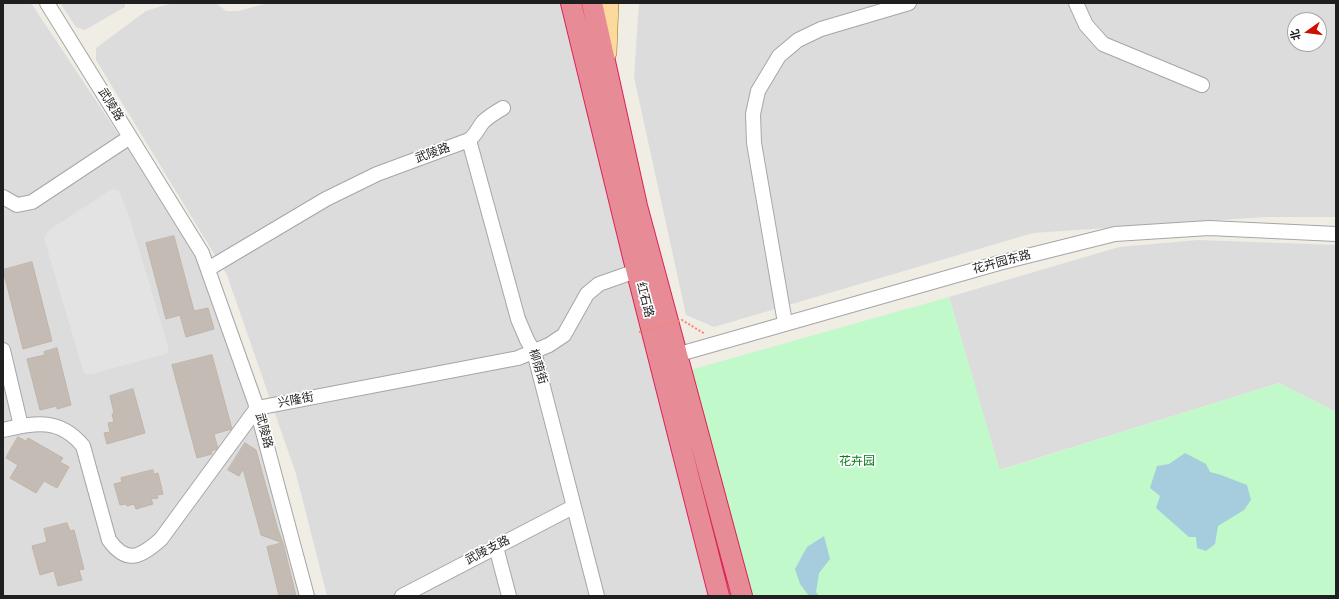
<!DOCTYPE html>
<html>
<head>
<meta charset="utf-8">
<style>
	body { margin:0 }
	#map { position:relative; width:1339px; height:599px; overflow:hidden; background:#f0ede5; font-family:"Source Sans 3","Noto Sans SC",sans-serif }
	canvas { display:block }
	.frame { position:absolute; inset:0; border:4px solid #1f1f1f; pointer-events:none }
	.north { position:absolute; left:1287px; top:12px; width:40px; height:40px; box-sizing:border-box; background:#fff; border:1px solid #a5a5a5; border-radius:50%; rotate:256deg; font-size:11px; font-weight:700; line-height:16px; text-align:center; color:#1f1f1f }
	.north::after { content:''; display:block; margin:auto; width:14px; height:18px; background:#cd0e00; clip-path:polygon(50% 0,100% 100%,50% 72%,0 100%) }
</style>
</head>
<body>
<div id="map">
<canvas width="1339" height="599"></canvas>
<div class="frame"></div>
<div class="north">北</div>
</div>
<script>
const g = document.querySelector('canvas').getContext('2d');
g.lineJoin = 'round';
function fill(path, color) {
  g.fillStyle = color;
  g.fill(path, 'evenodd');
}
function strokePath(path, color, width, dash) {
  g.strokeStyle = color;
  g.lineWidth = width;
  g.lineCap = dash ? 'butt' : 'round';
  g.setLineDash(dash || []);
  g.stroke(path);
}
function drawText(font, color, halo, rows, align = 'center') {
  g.font = font + ' "Source Sans 3","Noto Sans SC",sans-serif';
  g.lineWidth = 3.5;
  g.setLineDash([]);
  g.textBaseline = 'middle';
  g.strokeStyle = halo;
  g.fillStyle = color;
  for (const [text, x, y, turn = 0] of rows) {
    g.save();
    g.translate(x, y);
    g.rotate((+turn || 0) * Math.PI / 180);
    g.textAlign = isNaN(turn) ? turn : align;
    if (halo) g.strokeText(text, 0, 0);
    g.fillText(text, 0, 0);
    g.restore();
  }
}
const residential = new Path2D(`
	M3,3H31L196,251L249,404L301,596H3Z
	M60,3H125V7L85,30L76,27Z
	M172,3H216L226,11H239L267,3H564L710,596H327L296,474L227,275L96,60V48L146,11Z
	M639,3H1336V217H1265L1033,233L714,327L686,315L634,77ZM1295,20H1319V44H1295Z
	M1198,240L1336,245V412L1279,383L999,470L949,297L1119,247Z`);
const park = new Path2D(`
	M949,297L1000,470L1279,383L1336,412V596H752L690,370Z`);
const parking = new Path2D(`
	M112,189L119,191L128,213L166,339L169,353L92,374H85L82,367L44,238L49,230Z`);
const water = new Path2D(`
	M1185,453L1206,464L1210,472L1221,475L1247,485L1251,500L1244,510L1218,526L1215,544L1206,551L1197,548L1196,537H1189L1156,508L1160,496L1150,488L1157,466L1169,464Z
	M824,536L830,559L819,573L816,592L819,596H809L800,584L795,569L807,547Z`);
const building = new Path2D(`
	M174,236L194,311L208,308L214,329L186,337L180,315L166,319L146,243Z
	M32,262L52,341L23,349L3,270Z
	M57,348L71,405L57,409V406L40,410L27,359L45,355L44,352Z
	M212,355L232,429L214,434L218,449L211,451L212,454L197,458L172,365Z
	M133,389L145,433L107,444L104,433L110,432L108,423L114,422L112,414L114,413L110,396Z
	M18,437L26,441L28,438L63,458L60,462L69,467L57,488L44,481L36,493L10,478L18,465L6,458Z
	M245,443L256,450L278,530L283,543L261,535L243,469L239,476L228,470Z
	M153,470L154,474L158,473L163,494L157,495L158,498L151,499L153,504L136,509L134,504L127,506L126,504L120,505L114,484L122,482L121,478Z
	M67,523L70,531L74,530L84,569L79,570L82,580L58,586L54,571L40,575L32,546L47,542L44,529Z
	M283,543L296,596H279L267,547Z`);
const minor = new Path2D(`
	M47,3L202,253L255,402L307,596
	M1076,3L1086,25L1103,44L1202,85
	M469,140L518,319L527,340L534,352L597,596
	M3,197L17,205L32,202L130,137
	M208,269L326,199L377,174L469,140C476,135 478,128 483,122C489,116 496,112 503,108
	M785,323L754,143L753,114L758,91L779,56L798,40L821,29L909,3
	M3,350L21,426
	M676,355L999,263L1115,234L1209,228L1336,234
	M3,430C35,423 59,417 83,446L109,540C127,565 141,557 161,539L257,408L518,358L549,345L564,335L587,294L599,284L636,271
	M496,547L509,596
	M402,596L573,507`);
const major = new Path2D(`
	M608,53L610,3`);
const highway = new Path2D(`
	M571,3L633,257L719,596
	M592,3L637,206L742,596`);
const pathBridge = new Path2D(`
	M639,332L682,320L705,334`);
const streetNames = [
	["武陵路",110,105,58],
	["武陵路",433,154,-20],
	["花卉园东路",1002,263,-15],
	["红石路",644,300,76],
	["柳荫街",537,367,73],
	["兴隆街",296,401,-11],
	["武陵路",263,431,75],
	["武陵支路",488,551,-27]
];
const parkNames = [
	["花卉园",857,462]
];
fill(residential, '#dddcdc');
fill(park, '#c2f9ca');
fill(parking, '#e3e3e3');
fill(water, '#a5cddd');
fill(building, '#c4bcb4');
strokePath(building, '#c1b4a7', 1);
strokePath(minor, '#a6a6a6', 16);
strokePath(major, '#997100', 18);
strokePath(highway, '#db2457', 22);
strokePath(minor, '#fff', 14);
strokePath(major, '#fcd99d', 17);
strokePath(highway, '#e78c97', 20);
strokePath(pathBridge, '#fa846b', 2, [2, 2]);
drawText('12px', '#1f1f1f', '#fff', streetNames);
drawText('12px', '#0b7e1d', '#fff', parkNames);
</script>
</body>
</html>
